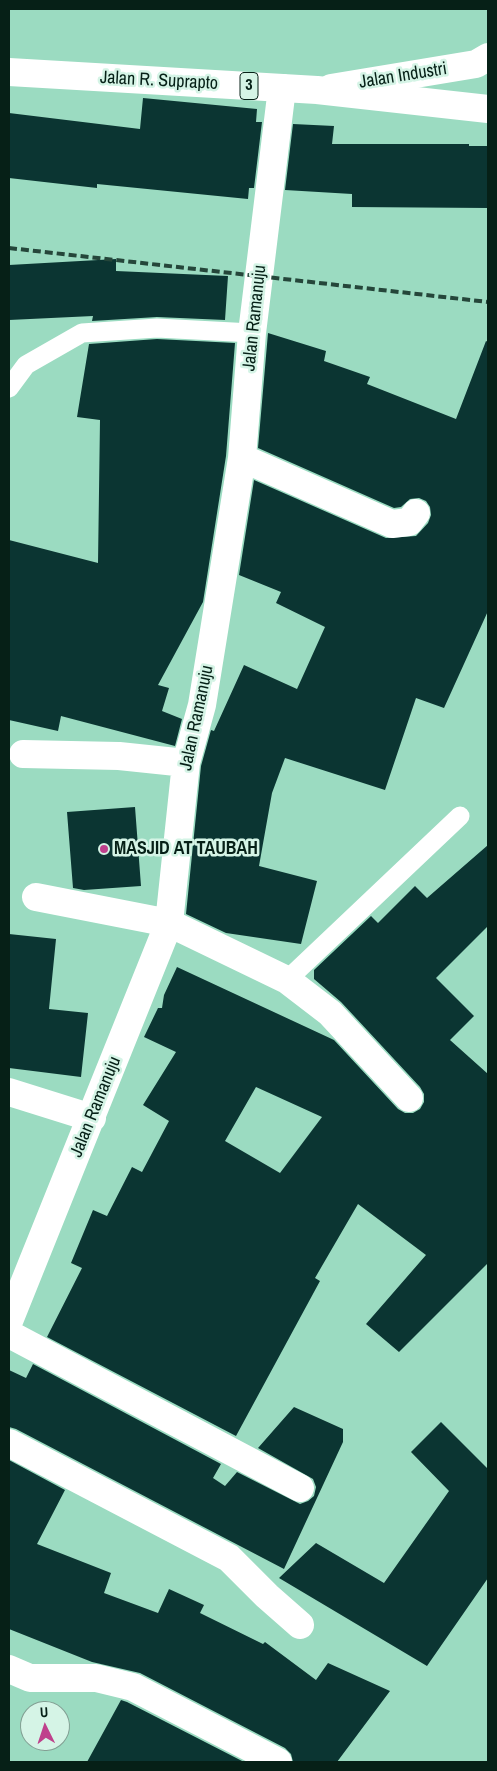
<!DOCTYPE html>
<html>
<head>
<meta charset="utf-8">
<style>
	body { margin:0 }
	#map { position:relative; width:497px; height:1771px; overflow:hidden; background:#9bdbc1; font-family:"Archivo Narrow",sans-serif }
	canvas { display:block }
	.frame { position:absolute; inset:0; border:10px solid #062017; pointer-events:none }
	.north { position:absolute; left:20px; top:1701px; width:50px; height:50px; box-sizing:border-box; background:#d5f4e6; border:1px solid #829f93; border-radius:50%; rotate:356deg; font-size:14px; font-weight:700; line-height:20px; text-align:center; color:#062017 }
	.north::after { content:''; display:block; margin:auto; width:18px; height:22px; background:#bf408c; clip-path:polygon(50% 0,100% 100%,50% 72%,0 100%) }
</style>
</head>
<body>
<div id="map">
<canvas width="497" height="1771"></canvas>
<div class="frame"></div>
<div class="north">U</div>
</div>
<script>
const g = document.querySelector('canvas').getContext('2d');
g.lineJoin = 'round';
function fill(path, color) {
  g.fillStyle = color;
  g.fill(path, 'evenodd');
}
function strokePath(path, color, width, dash) {
  g.strokeStyle = color;
  g.lineWidth = width;
  g.lineCap = dash ? 'butt' : 'round';
  g.setLineDash(dash || []);
  g.stroke(path);
}
function drawText(font, color, halo, rows, align = 'center') {
  g.font = font + ' "Archivo Narrow",sans-serif';
  g.lineWidth = 5;
  g.setLineDash([]);
  g.textBaseline = 'middle';
  g.strokeStyle = halo;
  g.fillStyle = color;
  for (const [text, x, y, turn = 0] of rows) {
    g.save();
    g.translate(x, y);
    g.rotate((+turn || 0) * Math.PI / 180);
    g.textAlign = isNaN(turn) ? turn : align;
    if (halo) g.strokeText(text, 0, 0);
    g.fillText(text, 0, 0);
    g.restore();
  }
}
const building = new Path2D(`
	M143,98L257,109L256,122H262L254,188H249L248,199L97,184V188L9,178V113L140,129Z
	M293,124L334,126L332,144H469V146H488V208L352,207V194L285,190Z
	M116,259V271L228,276L225,320L157,317L92,321L93,316L9,320V265Z
	M268,333L326,351L324,361L370,377L367,384L456,419L486,341L488,342V611L444,708L416,698L385,790L285,758L272,793L259,866L317,881L301,944L226,933L186,914L201,766L211,730L214,731L244,665L297,689L325,627L276,603L281,592L239,575L254,480L386,538L416,536L428,523L431,515L430,507L426,501L419,498L410,499L401,507L394,508L258,448Z
	M157,339L235,343L226,456L203,602L158,685L169,688L162,711L182,719L175,746L61,716L58,731L9,720V540L98,563L100,420L77,417L89,344Z
	M135,807L141,886L84,890L73,888L67,812Z
	M488,845V926L436,978L474,1016L450,1040L488,1074V1263L399,1352L366,1324L426,1255L358,1204L315,1278L320,1281L236,1436L47,1337L82,1268L71,1263L93,1210L107,1216L132,1167L142,1172L169,1121L143,1105L176,1052L144,1037L158,1008H162L164,995L177,967L334,1040L398,1109L405,1113H413L420,1109L424,1102V1094L420,1087L341,1002L314,979V970L371,916L378,923L415,886L427,898ZM256,1087L322,1117L280,1173L225,1141Z
	M9,934L56,939L49,1009L88,1013L81,1077L9,1068Z
	M33,1364L221,1464L213,1478L225,1486L237,1472L300,1504L308,1501L314,1496L316,1487L313,1479L258,1448L294,1407L343,1429V1442L284,1569L16,1429L9,1427V1370L26,1378Z
	M441,1422L488,1469V1578L427,1666L279,1578L316,1543L384,1583L449,1491L411,1452Z
	M9,1460L65,1490L37,1544L111,1573L104,1593L158,1613L169,1589L204,1605L200,1613L263,1644L265,1642L316,1680L328,1663L390,1691L337,1762H293L291,1754L285,1748L140,1673L92,1662L9,1629Z
	M121,1700L127,1702L244,1762H87Z`);
const lane = new Path2D(`
	M9,388L26,365L82,333L157,328L252,333
	M287,980L460,816`);
const street = new Path2D(`
	M242,458L392,524L409,522L416,513
	M23,754L119,756L186,763
	M36,897L169,923L287,980L330,1013L409,1098
	M9,1092L92,1118
	M9,1321L169,923L186,763L202,705L242,458L252,333L282,88
	M9,1334L300,1488
	M9,1443L229,1558L267,1596L300,1625
	M9,1669L30,1678H96L133,1687L278,1762`);
const secondary = new Path2D(`
	M331,88L476,64L488,57`);
const highway = new Path2D(`
	M9,72L317,90L488,109`);
const rail = new Path2D(`
	M9,248L488,302`);
const markers = [
	[104,849,5,"#bf408c"]
];
const shields = [
	[249,86,18]
];
const shieldNames = [
	["3",249,86]
];
const streetNames = [
	["Jalan Industri",403,76,-9],
	["Jalan R. Suprapto",159,81,3],
	["Jalan Ramanuju",255,318,-84],
	["Jalan Ramanuju",197,718,-78],
	["Jalan Ramanuju",96,1107,-68]
];
const poiNames = [
	["MASJID AT TAUBAH",114,849]
];
fill(building, '#0b3532');
strokePath(lane, '#fff', 19);
strokePath(street, '#fff', 28);
strokePath(secondary, '#fff', 28);
strokePath(highway, '#fff', 28);
strokePath(rail, '#25463a', 4, [8, 4]);
for (const [x, y, r, color] of markers) {
  const dot = new Path2D();
  dot.arc(x, y, r, 0, 2 * Math.PI);
  g.fillStyle = color;
  g.fill(dot);
  strokePath(dot, '#d5f4e6', 2);
}
for (const [x, y, w] of shields) {
  const box = new Path2D();
  box.roundRect(x - w / 2, y - 13.5, w, 27, 4);
  g.fillStyle = '#d5f4e6';
  g.fill(box);
  strokePath(box, '#062017', 1);
}
drawText('bold 16px', '#062017', null, shieldNames);
drawText('18px', '#062017', '#d5f4e6', streetNames);
drawText('bold 18px', '#062017', '#d5f4e6', poiNames, 'left');
</script>
</body>
</html>
